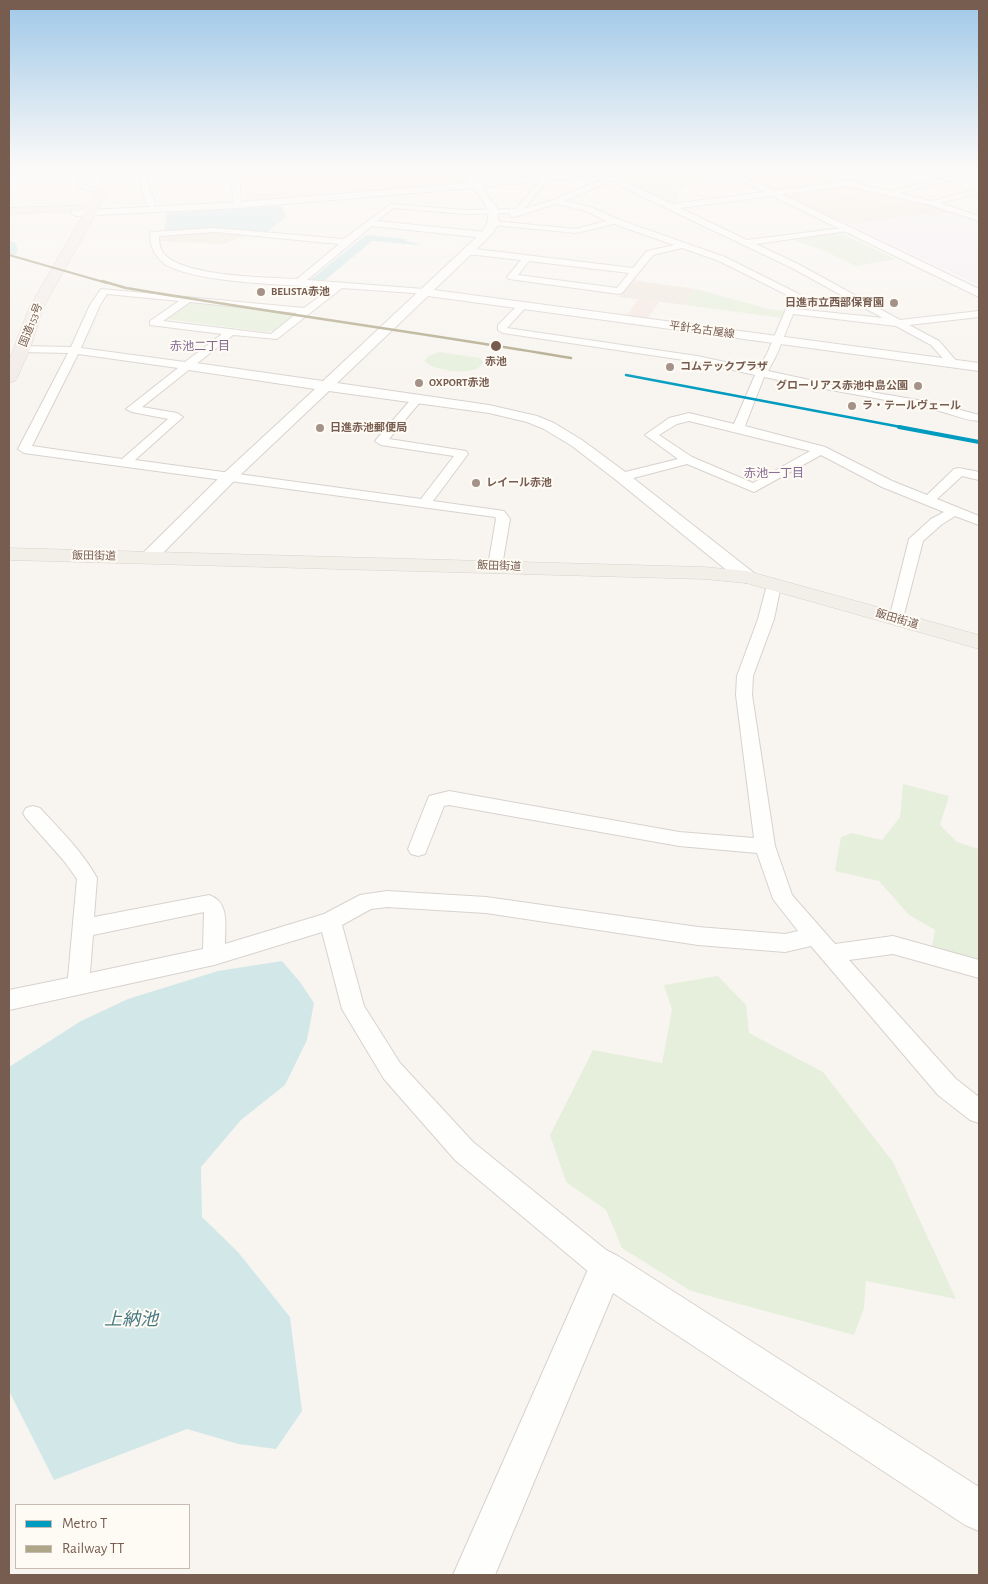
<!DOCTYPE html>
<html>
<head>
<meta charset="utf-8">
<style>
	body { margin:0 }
	#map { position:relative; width:988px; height:1584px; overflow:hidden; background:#f8f5f0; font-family:"Alegreya Sans",sans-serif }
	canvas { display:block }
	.frame { position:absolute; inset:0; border:10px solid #775d50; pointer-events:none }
	.legend { position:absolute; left:15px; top:1504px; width:175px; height:65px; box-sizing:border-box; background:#fefaf4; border:1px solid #c8bbb2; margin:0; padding:6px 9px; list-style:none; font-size:15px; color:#775d50 }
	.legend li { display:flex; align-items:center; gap:10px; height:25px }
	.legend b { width:25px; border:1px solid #c8bbb2 }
</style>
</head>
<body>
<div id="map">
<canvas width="988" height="1584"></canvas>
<div class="frame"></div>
<ul class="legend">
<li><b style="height:6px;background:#009bbf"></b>Metro T</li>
<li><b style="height:6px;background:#afa687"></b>Railway TT</li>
</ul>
</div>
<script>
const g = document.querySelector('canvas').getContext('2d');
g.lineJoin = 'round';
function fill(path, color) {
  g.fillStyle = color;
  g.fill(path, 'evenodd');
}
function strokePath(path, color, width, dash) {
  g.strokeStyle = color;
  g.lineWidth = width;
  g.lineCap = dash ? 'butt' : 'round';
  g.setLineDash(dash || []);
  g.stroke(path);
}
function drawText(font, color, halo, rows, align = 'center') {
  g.font = font + ' "Alegreya Sans","Noto Sans JP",sans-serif';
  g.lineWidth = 4;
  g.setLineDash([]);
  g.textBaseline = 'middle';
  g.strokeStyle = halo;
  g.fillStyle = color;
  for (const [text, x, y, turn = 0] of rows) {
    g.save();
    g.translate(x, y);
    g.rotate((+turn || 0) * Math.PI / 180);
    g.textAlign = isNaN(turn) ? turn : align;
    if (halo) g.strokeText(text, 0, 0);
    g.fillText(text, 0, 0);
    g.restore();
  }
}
const residential = new Path2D(`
	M830,189L838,193L868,198L917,200L953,212L934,216L927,214L850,225L787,196Z
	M211,232L245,235L225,244L160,241L159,236Z
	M632,280L696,289L685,305L619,297Z`);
const commercial = new Path2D(`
	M247,169H448L457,180L448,184L247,199L245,198L242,182Z
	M732,169H777L834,183L777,191Z
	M851,187L917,200L900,205L838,193L830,189Z
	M638,299L659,302L648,318L627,315Z`);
const education = new Path2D(`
	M951,212L979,221V285L850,225L927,214L934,216Z`);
const green = new Path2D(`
	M673,170H694L701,173L676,193L679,197L672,204L626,183L621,176Z
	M838,232L896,259L856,266L825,251L790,239Z
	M696,289L769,309L785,311L782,318L685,305Z
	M189,301L297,313L274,331L266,332L167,319L166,317Z
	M439,352L480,358L483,362C477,378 435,371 425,362L427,357Z
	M903,784L949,796L940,825L957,842L979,849V960L932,947L935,930L909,915L879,881L835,871L841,837L852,833L882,840L900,817Z
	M718,976L746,1005L749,1033L823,1072L893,1162L956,1299L866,1281L864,1308L854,1335L691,1291L622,1248L606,1210L566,1182L550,1135L593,1050L662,1063L672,1010L664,985Z`);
const water = new Path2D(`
	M281,206L286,217L264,234L222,229L164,232L167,213Z
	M366,235L408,239L405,241L418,243L416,245L372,241L324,281L310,280Z
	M282,961L300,982L314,1003L307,1040L285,1085L241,1120L201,1167L202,1217L238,1252L290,1317L302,1411L276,1449L238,1444L187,1429L54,1480L9,1391V1067L81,1021L128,999L218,971Z`);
const river = new Path2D(`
	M9,241L15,242L18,250L16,254L9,256Z`);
const minor = new Path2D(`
	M84,169H91L85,186L95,188V192L77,187Z
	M137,169H149L147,171L149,189L154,198L155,208L148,206L141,189L140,173L109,183L105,181Z
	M236,169H243L240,181L241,203L237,205L233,203L232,181Z
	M544,169H551L547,181L524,209L553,200L610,176L603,169H611L626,182L672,204L834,183L779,169C801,169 821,178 844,181C857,182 882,169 900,169L855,183L891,191L979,169V173L899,193L932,201L979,189V193L940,203L979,216V221L930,205L846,186L680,208L747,240L850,227V231H847L756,244L798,264L900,320L979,311V317L909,325L939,341L958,363L953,366L949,365L931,345L896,326L793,314L777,354L768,371L842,387L935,403L979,415V421C962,420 947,412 931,409C875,397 820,389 764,377L745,426L825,447L892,481L927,495L954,469L959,468L979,472V480L962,476L937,499L979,516V525L955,516L941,525L923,541L902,622H892L889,619L909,539L931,519L944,512L882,487L821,455L754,492L687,464L622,481L617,480L616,477L617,474L678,459L645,435L669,418L689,413L734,424L755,375L697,362L503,333L498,330V325L520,303L523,302L528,305L507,328L697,356L758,369L767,354L791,297L719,261L682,248L653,255L622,293L619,294L509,279L507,277L521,260L467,254L463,251L467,248L633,268L647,251L674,245L614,224L576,233L494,225L490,223L494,221L576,229L606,221L586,211L556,204L514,217H511L510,213L465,214L393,208L377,221L485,232L489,235L485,238L372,226L307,280L424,289L429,292L427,294L342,288L277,339L233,335L142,407L177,413L183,417L135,460L421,499L454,456L381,445L375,441L413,397H421L423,399L421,401L389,439L466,451L468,454L433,501L504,511L510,519L502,566L500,569H490L488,566L496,519L495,517L24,453L18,449L68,353L22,352L17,349L22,346L71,347L90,305L101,289L304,308L331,288C290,284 200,284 166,265C156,258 148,245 151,232L215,228L344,239L391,204L465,210L516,209L541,179ZM614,180L620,186L792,268L883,318L796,309L801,296L799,294L725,257L617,219L591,207L564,201ZM215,232L339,244L297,279C266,277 185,277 164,254C160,249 159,243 159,236ZM529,261L629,273L617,288L518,275ZM107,294L179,301L150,321V325L222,334L185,362L81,348L100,305ZM190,302L297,313L271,334L163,321ZM78,354L178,368L126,409L132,412L168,419L122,459L32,446ZM689,421L810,451L753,483L692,457L659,435L677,424Z
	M774,581L779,582L781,585L774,619L753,676L752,695L775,846L792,895L835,944L893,936L979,960V978L893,954L849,960L956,1079L979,1097V1123L970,1120L938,1095L811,946L785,952L698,945L486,913L387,907L371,909L342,925L364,1006L400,1063L473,1142L616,1258L620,1268L616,1278L606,1282L596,1278L455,1160L384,1079L342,1009L322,932L214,965L9,1010V990L68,978L77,879L64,861L26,818L23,813L26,808L33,806L40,808C60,830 83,852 97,878L94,917L209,895C230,902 225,926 225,944L324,914L360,895L387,891L486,897L698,927L785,934L798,931L773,899L757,853L679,846L449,805L444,806L425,854L418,856L411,854L408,849L429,796L449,791L679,832L754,838L736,695L737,676L758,619L767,585L769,582ZM204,912L203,949L90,973L93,935Z`);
const tertiary = new Path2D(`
	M456,169H466L477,182L600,169H636L632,172L482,187L497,208L499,224L489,237L434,290L979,363V371L428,296L337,383L489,405L537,416L554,423L582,440L628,474L754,573L756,577L754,581L747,583L740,581L616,480L572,446L544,429L527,422L489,413L329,391L235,480L155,561L149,562L143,561L140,557L143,553L223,474L315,389L189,370L182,366L184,363L189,362L323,381L481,233C496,215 486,203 473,188L239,208L76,216L71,213L72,211L239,202L468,183Z
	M717,169H729L979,289V297Z
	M606,1250L618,1256L979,1487V1531L965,1525L613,1293L495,1575H453L594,1256Z`);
const primary = new Path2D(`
	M94,205L100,208L98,210L9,214V208Z
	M9,548L704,567L747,571L979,635V649L746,583L704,579L9,560Z`);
const trunk = new Path2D(`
	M110,169H121L43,308L30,349L17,378L15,381L9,383V361L29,308Z`);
const rail1Far1 = new Path2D(`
	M9,255L107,283`);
const rail1 = new Path2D(`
	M102,281L126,288C274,313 423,333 571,358`);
const metro1Far1 = new Path2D(`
	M626,375L906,428`);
const metro1 = new Path2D(`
	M899,427L979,442`);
const markers = [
	[261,292,5,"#a49288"],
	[894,303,5,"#a49288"],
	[496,346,6,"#775d50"],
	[670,367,5,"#a49288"],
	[419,383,5,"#a49288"],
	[918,386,5,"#a49288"],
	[852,406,5,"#a49288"],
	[320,428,5,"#a49288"],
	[476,483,5,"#a49288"]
];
const farPoinames = [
	["BELISTA赤池",271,292],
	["日進市立西部保育園",884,303,"right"],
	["コムテックプラザ",680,367],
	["OXPORT赤池",429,383],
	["グローリアス赤池中島公園",908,386,"right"],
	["ラ・テールヴェール",862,406],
	["日進赤池郵便局",330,428],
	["レイール赤池",486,483]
];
const farStreetnames = [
	["国道153号",31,325,-69],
	["平針名古屋線",702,330,8],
	["飯田街道",94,556,1],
	["飯田街道",499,566,2],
	["飯田街道",897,619,16]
];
const farStopnames = [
	["赤池",496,362]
];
const farNeighbourhoodnames = [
	["赤池二丁目",200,346],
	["赤池一丁目",774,473]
];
const nearWaternames = [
	["上納池",131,1320]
];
fill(residential, '#f0e8df');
fill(commercial, '#f5e8e2');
fill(education, '#f5eef5');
fill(green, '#e6efdc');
fill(water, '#d2e7e8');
fill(river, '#d2e7e8');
strokePath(minor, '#d8d2ce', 2);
strokePath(tertiary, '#d8d2ce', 2);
strokePath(primary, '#d9d1cc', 1);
strokePath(trunk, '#d9d1cc', 1);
fill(minor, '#fefefd');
fill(tertiary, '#fefefd');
fill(primary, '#f2eee8');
fill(trunk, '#f2ece8');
strokePath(rail1Far1, '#afa687', 2);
strokePath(rail1, '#afa687', 2.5);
strokePath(metro1Far1, '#009bbf', 2.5);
strokePath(metro1, '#009bbf', 4);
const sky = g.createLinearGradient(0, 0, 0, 391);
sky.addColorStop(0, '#9fc8e8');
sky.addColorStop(0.43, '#fcfaf8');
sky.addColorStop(1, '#fcfaf800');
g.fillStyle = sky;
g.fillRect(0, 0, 988, 391);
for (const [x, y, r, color] of markers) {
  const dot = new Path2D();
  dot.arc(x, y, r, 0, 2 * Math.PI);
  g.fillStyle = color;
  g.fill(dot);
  strokePath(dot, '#fefaf4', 2);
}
drawText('bold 11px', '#775d50', '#fefaf4', farPoinames, 'left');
drawText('11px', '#775d50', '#fefaf4', farStreetnames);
drawText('bold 11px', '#775d50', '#fefaf4', farStopnames);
drawText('12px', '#836892', '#fefaf4', farNeighbourhoodnames);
drawText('italic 18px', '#477982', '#fefaf4', nearWaternames);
</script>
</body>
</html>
